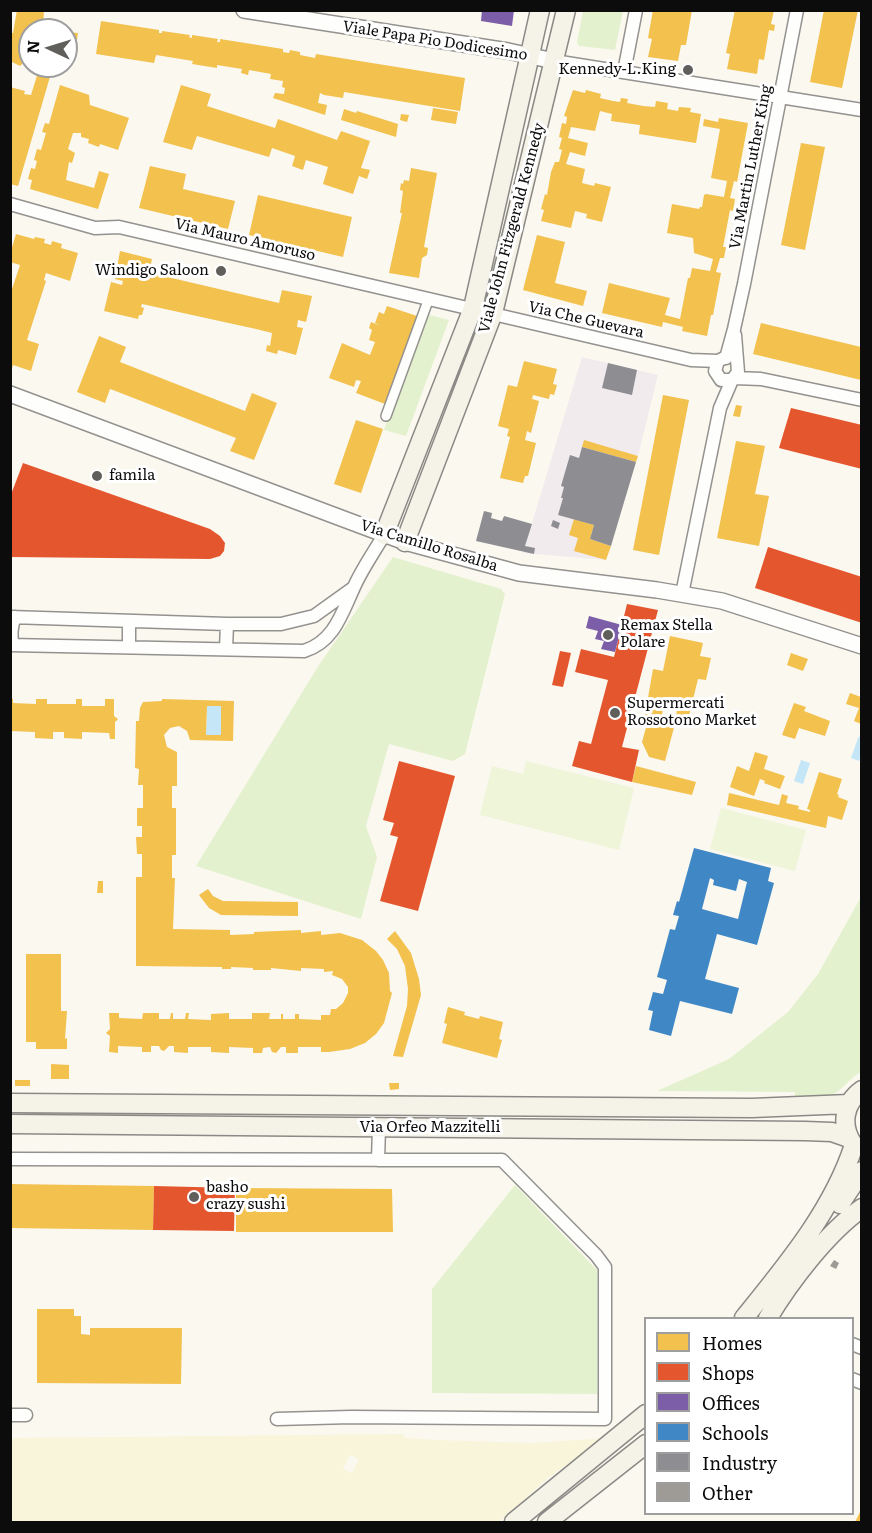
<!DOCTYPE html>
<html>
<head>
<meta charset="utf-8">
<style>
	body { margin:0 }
	#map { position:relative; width:872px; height:1533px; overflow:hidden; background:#fbf8f0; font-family:Literata,serif }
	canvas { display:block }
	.frame { position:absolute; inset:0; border:12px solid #0c0c0c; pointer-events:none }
	.legend { position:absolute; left:644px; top:1317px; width:210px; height:198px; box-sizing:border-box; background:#fff; border:2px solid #9e9e9e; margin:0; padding:8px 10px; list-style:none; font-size:18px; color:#0c0c0c }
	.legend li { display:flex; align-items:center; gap:12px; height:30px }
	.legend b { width:30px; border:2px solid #9e9e9e }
	.north { position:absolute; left:18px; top:18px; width:60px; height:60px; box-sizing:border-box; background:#fff; border:2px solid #9e9e9e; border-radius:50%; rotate:274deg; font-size:16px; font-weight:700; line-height:24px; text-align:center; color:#0c0c0c }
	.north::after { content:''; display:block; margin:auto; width:21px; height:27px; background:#605f5c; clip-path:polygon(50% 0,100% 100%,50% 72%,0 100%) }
</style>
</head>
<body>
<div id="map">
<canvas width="872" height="1533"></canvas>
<div class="frame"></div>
<ul class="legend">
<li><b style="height:16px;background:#f2c14e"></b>Homes</li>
<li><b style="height:16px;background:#e4572e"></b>Shops</li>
<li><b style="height:16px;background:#7b5ea7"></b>Offices</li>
<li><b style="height:16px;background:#3f88c5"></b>Schools</li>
<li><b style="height:16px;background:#8d8d92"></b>Industry</li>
<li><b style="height:16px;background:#9e9a96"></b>Other</li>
</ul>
<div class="north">N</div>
</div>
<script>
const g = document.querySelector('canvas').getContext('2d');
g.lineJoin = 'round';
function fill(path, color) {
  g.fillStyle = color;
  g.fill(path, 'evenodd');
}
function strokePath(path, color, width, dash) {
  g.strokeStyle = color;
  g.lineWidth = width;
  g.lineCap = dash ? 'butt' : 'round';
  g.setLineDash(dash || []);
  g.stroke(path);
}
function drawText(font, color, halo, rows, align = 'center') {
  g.font = font + ' Literata,serif';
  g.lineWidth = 6;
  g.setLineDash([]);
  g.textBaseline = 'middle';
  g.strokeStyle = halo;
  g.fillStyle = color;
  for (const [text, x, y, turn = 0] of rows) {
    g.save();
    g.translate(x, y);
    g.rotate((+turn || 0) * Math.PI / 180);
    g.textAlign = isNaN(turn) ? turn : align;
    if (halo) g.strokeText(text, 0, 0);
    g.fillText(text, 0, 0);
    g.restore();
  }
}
const industrial = new Path2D(`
	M582,357L658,375L638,456L606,560L523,553Z`);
const farmland = new Path2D(`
	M404,1434L405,1438L436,1440L534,1443L604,1438L548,1478L499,1522H11L10,1438ZM350,1455L359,1459L352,1473L343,1469Z`);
const green = new Path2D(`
	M583,11H623L615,50L579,46L577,43Z
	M426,314L449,320L406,436L384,430Z
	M393,557L501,589L505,594L465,754L453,761L389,744L366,826L377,857L361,919L196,866L317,668Z
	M861,897V1072C849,1078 842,1092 829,1096H795V1092L657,1091L729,1059L788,1012L818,974Z
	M515,1185L597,1270V1394L432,1393V1289Z`);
const pitch = new Path2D(`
	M526,761L634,788L619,850L480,815L492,766L523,774Z
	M721,808L806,830L795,871L710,849Z`);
const water = new Path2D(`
	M207,706H221V735H206Z
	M861,735V755L859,761L851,758L858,738Z
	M801,760L810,763L803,784L794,781Z`);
const homes = new Path2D(`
	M17,10H44L43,30H30V44L23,63L20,66L10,61V33H13Z
	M653,10H692L686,45H681L678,61L648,57L652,39L648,38Z
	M735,10H774L771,24L775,25L774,31L769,30L764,60L759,59L757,74L727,69L730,54L726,53Z
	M824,10H858L842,88L810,82Z
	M101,21L159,30V33H162V31L190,35L189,37L192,38V35L218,39L217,42H220V39L283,49V52L289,53L290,50L300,52V55L315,58L316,54L465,78L460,111L344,92L343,98L324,95L320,93L318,103L327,105L325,115L273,98L275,93L284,94L285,88L282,87L283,81L270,79L271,74L249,70L248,75L241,73L242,69L217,65V68L192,64L193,61L156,55L154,63L96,54Z
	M66,32L78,33L74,62L66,61Z
	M40,66L52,70L18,186L10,184V87L25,91L24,94L31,95Z
	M60,85L89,95L90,105L129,118L118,150L100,144L99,147L88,143L89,139L81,137V133H73L68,149L75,153L72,163L69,162L66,180L94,188L99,171L109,174L98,209L30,189L32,180L28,179L31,168L35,169L37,161L34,160L37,149L41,150L46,133L42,132L45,123L49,124Z
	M181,85L211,94L207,106L275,128L278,119L337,140L341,131L370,141L361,168L370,170L367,179L359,176L353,194L323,184L328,167L306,160L303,170L292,166L295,156L272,148L269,157L197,136L192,150L163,142Z
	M573,90L585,93L586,90L601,94L600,98L613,101L620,102L621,98L628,99L627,103L643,106L655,107L656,101L668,103L667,109L678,111L679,107L691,108L690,112L701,114L696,143L639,134L640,125L611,121L612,114L600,111L595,131L571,127L568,138L588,143L585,156L570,152L566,164L585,169L582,183L594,186L595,183L611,187L602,222L586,218L587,214L575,211L571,228L541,221L544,210L541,209L545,194L547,195L551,172L555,162H559L562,150L559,149L562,138L559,137L562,123L566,124L567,117L564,116Z
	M433,108L458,112L456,124L431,120Z
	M344,109L356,113L357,111L398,124L396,137L341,120Z
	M401,114L409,115L407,122L400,120Z
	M719,118L748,123L737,182L734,181L730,198L735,199L733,211L730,210L723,247H726L724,258H720L716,272L721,273L713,315H711L707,336L682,331L683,327L663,322L662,327L602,313L609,283L670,298L665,315L680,319L688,278H690L692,268L710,271L713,259L694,253L693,238L667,233L672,204L699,209L700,207H702L704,195L706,194L724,197L727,181L711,178L720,129L703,126L704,119L718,122Z
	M801,143L825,147L805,250L781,245Z
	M150,166L186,174L183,189L235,201L228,229L139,208Z
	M411,168L437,173L424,247L428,248L427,255L422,258L419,278L389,273L402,213H400L403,191L400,190L401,183L403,184L404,180L409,181Z
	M258,195L352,217L343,257L249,235Z
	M16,234L34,239L35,237L45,239L44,243L51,245L52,241L62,244L61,248L78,253L70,281L46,273L44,280L46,281L27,340L39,344L31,371L13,365L11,372L10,289H12L20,265L10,262V254Z
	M537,235L565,242L555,283L587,291L583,306L523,290Z
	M120,251L152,259L149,273L163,276L279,303L282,290L312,296L306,322L298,320L297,327L303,328L296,355L278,350L277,354L266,351L267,345L270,346L272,333L256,329L142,304L141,307L144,308L142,315H139L138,319L104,311L111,282L122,285L123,281L115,279Z
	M387,306L417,316L385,404L356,393L361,381L356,380L354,387L329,378L342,343L370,355L375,342L369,340L372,330L369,328L371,322L381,326L375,323L379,312L384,314Z
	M761,323L861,347V380L753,354Z
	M99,336L126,347L120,362L245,411L252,393L277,403L254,460L230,451L236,438L113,390L110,389L105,403L77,392Z
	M524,361L557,369L553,384L557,385L554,395L550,394L549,399L533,395L532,399L539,401L531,433L527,431L525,440L536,443L528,476H525L523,483L500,478L510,437L507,436L509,429L498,426L508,385L517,387Z
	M663,395L689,400L659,555L633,550Z
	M736,405L742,406L740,417L733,416Z
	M356,420L383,429L361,493L334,484Z
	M584,440L638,456L636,462L582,447Z
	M736,441L765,446L755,494L769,496L759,546L717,538Z
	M574,519L594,525L590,539L611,546L606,560L574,551L578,538L569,535Z
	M670,636L703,643L700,656L711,658L706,680L698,679L686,728L675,725L677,710L663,708L661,721L675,724L665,761L649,757L642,742L649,717L645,715L653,669L663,671Z
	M791,653L808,659L803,671L787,665Z
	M850,693L861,697V724L854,721L859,708L846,704Z
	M10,697L13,699V703L36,704V699H47V704H76V699H82V706H105V699H114V716L118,719L115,722V739H110L109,733L82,732V739L64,738V732H53V739L35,738V732L10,731Z
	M162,699L234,701L233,741L190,740L187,731L179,726L170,728L164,735L167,747L177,752V786H172V808H176V855H172V878H175L173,929L230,930V935L254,934V932L301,930V933L321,931V935L340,933L362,940L376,951L383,960L389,973L390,991L392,993L384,1023L376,1034L365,1043L350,1049L329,1052H321V1047H298V1053H286V1047H281L276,1053L272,1052L270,1047L263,1048L262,1053H253V1048L229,1047V1053L211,1052V1047H188V1053L174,1052V1046H169L164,1051L161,1050L159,1046H151V1052H142V1047L118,1046V1053L109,1052L110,1036L106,1033L110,1029L109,1013H119V1018L142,1019L143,1013H159V1019H170L171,1013H173V1019H185L186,1013H189L188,1019L211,1020V1014L229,1013V1019H252V1013H270L269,1019H281V1014H283V1019H295V1014H299V1019L321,1020V1015H330L331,1009H336L343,1003L348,993V987L342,979L332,975L333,971L324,972V969L301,968V971L271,968V970H253V968L231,967V969H222V967L136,966V877H142V854H137L136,837H142V826H137V808H143V785H138L139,769L135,768L136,721H139L140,708L143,702L162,701ZM207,706H221V735H206Z
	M794,703L806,707L804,711L830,721L825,736L799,728L795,739L782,735Z
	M755,752L768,756L764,769L785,776L780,789L764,783L765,781L760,779L754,796L730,787L737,766L749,771Z
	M636,766L696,782L692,795L632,782Z
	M819,772L842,779L837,794L839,795L838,797L848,801L842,820L828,816L826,828L727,805L729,793L779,805L782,794L788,796L786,803L799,806L798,809L810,812V810L807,809Z
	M98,881H103V893H97Z
	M208,889L213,896L223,901L298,902V916L221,915L209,908L199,895Z
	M395,931L411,953L419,979L421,995L403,1057L393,1056L407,1006L408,989L405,966L397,949L387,939Z
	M26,954H61V1011H67L65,1039L67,1038V1049H36V1042H26Z
	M448,1007L465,1012L464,1015L479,1019L480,1016L503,1022L499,1039L502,1040L497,1058L442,1043L447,1024L444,1023Z
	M51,1064L69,1065V1079H51Z
	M15,1080H30V1086H15Z
	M389,1083H399V1089L390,1090Z
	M10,1184L154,1186L153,1230L10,1228Z
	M236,1188L392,1189L393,1232H236Z
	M37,1309H74V1316H81V1334L90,1335V1328H182L181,1384L37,1383Z
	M861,1510V1522H855Z`);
const shops = new Path2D(`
	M791,408L862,425V469L779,448Z
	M23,463L210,529L220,536L225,543L224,551L220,556L210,559L10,557V497Z
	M768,547L862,577V623L755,588Z
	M627,604L658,610L622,747L639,750L632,782L572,766L579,741L591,744L608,680L575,672L581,649L614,657Z
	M560,651L571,653L563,687L552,685Z
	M399,761L455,776L418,911L380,901L398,837L390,835L394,823L383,820Z
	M154,1186L235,1188L234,1231L153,1230Z`);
const offices = new Path2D(`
	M482,10H514L512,26L481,21Z
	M589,616L622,625L615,652L601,649L604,641L595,639L598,631L586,628Z`);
const schools = new Path2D(`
	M694,848L771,868L768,881L774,883L757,945L717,934L705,979L739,988L732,1014L680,1001L671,1036L649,1030L653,1011L648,1010L653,992L663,994L667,980L657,977L670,929L675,930L679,916L673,915L677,901L679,902ZM710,878L714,880L713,885L736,891L739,879L747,882L738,919L702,909Z`);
const industry = new Path2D(`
	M608,363L637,370L632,395L602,388Z
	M582,447L636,462L611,546L590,539L594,525L558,515L563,498H561L564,487L561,486L570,455L579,458Z
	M484,511L492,513L491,518L502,521L504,516L532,524L525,546L535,548L534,554L476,541Z
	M553,520L560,523L558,529L551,526Z`);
const building = new Path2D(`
	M834,1260L839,1263L836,1269L830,1266Z`);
const pedestrian = new Path2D(`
	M386,416L429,298`);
const minor = new Path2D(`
	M554,61L862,110
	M624,72L636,10
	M10,204L95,228L119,227L691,360L718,361
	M724,358L718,361L715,371L721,380H732
	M726,358L734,329L744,284L797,10
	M735,378L761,379L862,400
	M682,594L720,408L732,380L738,372L735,335
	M10,617L227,624H281L314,616L353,588
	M10,645L304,651C334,642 342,613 354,587C362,569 374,552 384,535
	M13,645C10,635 11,627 15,617
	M129,647V621
	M226,649L227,624
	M10,1159L502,1160L596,1255L605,1267V1419L351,1417L277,1419
	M378,1160L379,1127
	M852,1344L862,1348
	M852,1379L862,1383
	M10,1415H26`);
const tertiary = new Path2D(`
	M244,10L508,51L554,61
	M10,394L405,542L519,573L657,590L722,601L862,646`);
const secondary = new Path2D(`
	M384,535L473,308L540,10
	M405,542L493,313L566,10
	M10,1103L752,1108L849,1104
	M10,1124L805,1131L832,1132L849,1138
	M853,1144C840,1125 844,1103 862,1090
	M840,1204L862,1171
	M744,1318C786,1266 833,1210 854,1145
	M768,1318C790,1281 827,1233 862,1208
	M514,1522L646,1414
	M547,1522L646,1444`);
const markers = [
	[688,70,6,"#605f5c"],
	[221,271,6,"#605f5c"],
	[97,476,6,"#605f5c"],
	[608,635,6,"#605f5c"],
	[615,713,6,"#605f5c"],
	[194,1197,6,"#605f5c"]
];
const streetNames = [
	["Viale Papa Pio Dodicesimo",435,41,9],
	["Via Martin Luther King",751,167,-79],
	["Viale John Fitzgerald Kennedy",512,228,-75],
	["Via Mauro Amoruso",245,240,13],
	["Via Che Guevara",586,320,13],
	["Via Camillo Rosalba",429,546,17],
	["Via Orfeo Mazzitelli",430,1128]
];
const poiNames = [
	["Kennedy-L.King",676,70,"right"],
	["Windigo Saloon",209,271,"right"],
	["famila",109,476],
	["Remax Stella",620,626],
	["Polare",620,643],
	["Supermercati",627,704],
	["Rossotono Market",627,721],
	["basho",206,1188],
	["crazy sushi",206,1205]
];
fill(industrial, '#f2ebee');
fill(farmland, '#f9f5db');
fill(green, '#e4f1ce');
fill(pitch, '#eef5d8');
fill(water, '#c4e6f7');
fill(homes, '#f2c14e');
fill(shops, '#e4572e');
fill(offices, '#7b5ea7');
fill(schools, '#3f88c5');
fill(industry, '#8d8d92');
fill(building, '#9e9a96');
strokePath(pedestrian, '#94928f', 12);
strokePath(minor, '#94928f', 15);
strokePath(tertiary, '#94928f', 18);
strokePath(secondary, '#8a8985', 21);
strokePath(pedestrian, '#fefefd', 9);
strokePath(minor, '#fefefd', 12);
strokePath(tertiary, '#fefefd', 15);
strokePath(secondary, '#f5f3e8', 18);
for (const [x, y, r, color] of markers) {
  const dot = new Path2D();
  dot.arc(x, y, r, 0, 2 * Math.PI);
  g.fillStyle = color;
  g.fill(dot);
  strokePath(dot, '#fff', 2);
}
drawText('15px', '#0c0c0c', '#fff', streetNames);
drawText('15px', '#0c0c0c', '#fff', poiNames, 'left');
</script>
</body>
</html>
